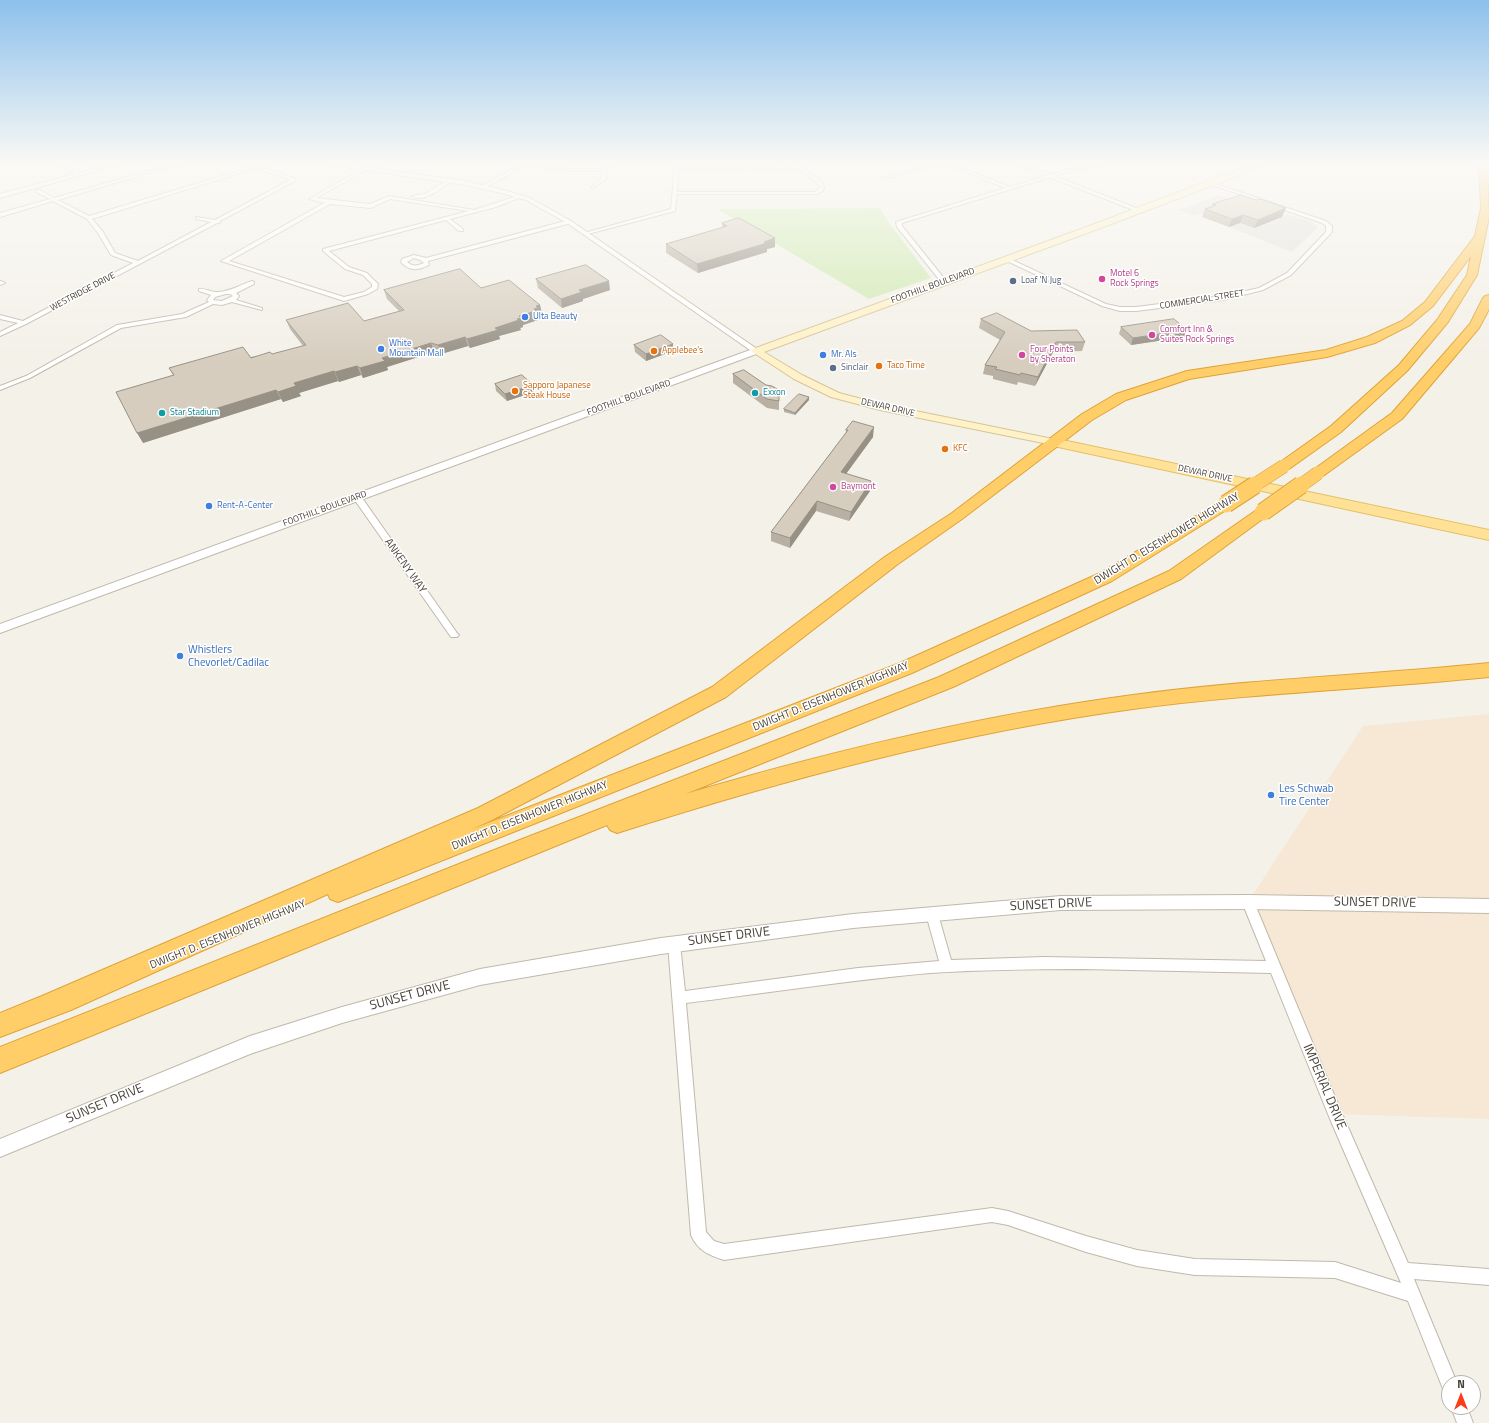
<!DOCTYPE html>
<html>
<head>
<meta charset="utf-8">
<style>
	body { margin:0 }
	#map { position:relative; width:1489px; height:1423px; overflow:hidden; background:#f4f1e9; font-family:"Titillium Web",sans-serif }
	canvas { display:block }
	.north { position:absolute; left:1441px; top:1375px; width:40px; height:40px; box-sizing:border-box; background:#fff; border:1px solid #b6b3af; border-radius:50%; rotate:0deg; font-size:11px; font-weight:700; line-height:16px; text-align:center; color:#484137 }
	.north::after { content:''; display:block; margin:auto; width:14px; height:18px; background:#fb3d19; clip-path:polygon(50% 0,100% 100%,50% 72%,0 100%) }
</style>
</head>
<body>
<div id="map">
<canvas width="1489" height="1423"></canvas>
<div class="north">N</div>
</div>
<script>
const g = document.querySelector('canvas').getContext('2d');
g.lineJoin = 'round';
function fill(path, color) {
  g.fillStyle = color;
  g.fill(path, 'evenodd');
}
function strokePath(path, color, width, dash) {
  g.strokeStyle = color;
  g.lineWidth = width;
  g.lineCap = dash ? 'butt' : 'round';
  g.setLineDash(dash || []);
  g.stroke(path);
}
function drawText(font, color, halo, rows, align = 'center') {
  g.font = font + ' "Titillium Web",sans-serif';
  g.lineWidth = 3;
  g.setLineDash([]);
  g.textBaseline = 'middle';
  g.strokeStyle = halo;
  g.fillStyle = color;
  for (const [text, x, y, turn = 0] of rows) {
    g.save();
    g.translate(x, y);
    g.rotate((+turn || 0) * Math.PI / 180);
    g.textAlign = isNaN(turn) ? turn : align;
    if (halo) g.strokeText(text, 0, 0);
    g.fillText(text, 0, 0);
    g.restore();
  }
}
const commercial = new Path2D(`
	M1489,714V1119L1335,1114L1248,902L1363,726Z`);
const green = new Path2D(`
	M880,208L890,224L931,278L869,299L717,209Z`);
const parking = new Path2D(`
	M1219,195L1233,202L1195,216L1179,210Z
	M1287,214L1309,221L1316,225L1317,228L1292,252L1229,227L1240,223L1254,228L1279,219Z`);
const minor = new Path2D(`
	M57,164H62L81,174L77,175Z
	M173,164H179L58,200L89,216L252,167L247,164L261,165V167L294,178L295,181L220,221V223H217L26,324L0,336V332L18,323L0,319V315L23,321L133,263L111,255L98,233L87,219L53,201L0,217V213L50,199L36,192V190H40L54,198ZM256,168L290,180L215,220L196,217V219L211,222L138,261L115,253L103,232L92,219Z
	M522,164H534L567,169H604L605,164H609L605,180L593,188L591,187L601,179L603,171H567L526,165L486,187L482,186Z
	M675,164H679V167L793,166L792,164H797L821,181L824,187L823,191L816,194H677L675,211L584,235V233L671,209ZM797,168L817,183L820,187L819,189L815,192H677L679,169Z
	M935,164H941L884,179L882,178Z
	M947,164H952L1010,187L1066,170L1101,164H1109L1067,172L902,223V226L947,282L944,284L942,283L897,227L896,222L1005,188Z
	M364,168L368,169L316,198L370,204L389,196L474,210L517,196L521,197L496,207L450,219L463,229V231H459L446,220L329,251L349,267L367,273L378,284L377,289L368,294L344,301L221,261L324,203L309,199ZM390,199L469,211L323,249V251L345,269L363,275L372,284V287L364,292L344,297L229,261L330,204L371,208Z
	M447,180L451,181C442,189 423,203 411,196L425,194Z
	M1210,182L1326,221L1332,226V232L1291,275L1263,290L1223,300L1136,311H1120L1102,306L1003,259L1008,258L1106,304L1120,307H1136L1223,296L1259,288L1287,273L1326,232V226L1322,223L1210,184Z
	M569,220L571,221V223L428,261L429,265C418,270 410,272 401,262L402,259L414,255L426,258ZM414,258L420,260L424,263C417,266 413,267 407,262Z
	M0,281L4,282L5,283L0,285Z
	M252,281L254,282V284L236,293L239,296L236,300L262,308V310L232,302L222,305L213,304L186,317L121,328L30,378L0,390V386L26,376L117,325L182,314L209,302L207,300L211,295L199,291V289C205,288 212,293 218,292C231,291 240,285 252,281ZM226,294H230L233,296L222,301L213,300L215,297Z
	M354,495H360L457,633L459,635L457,637H451L354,499Z
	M1248,897L1252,898L1254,902L1340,1109L1408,1263L1489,1269V1285L1414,1279L1457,1383H1449V1391L1443,1389L1408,1301L1335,1278L1195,1275L1137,1266L1086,1252L1008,1225L992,1222L724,1260C709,1255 698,1251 691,1235L668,944L670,940L674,938L678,940L680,944L685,991L858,968L939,961L926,914L928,910L932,908L936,910L938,914L951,960L1044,957L1266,961L1242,902L1244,898ZM1082,969L1271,973L1330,1119L1401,1283L1335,1262L1195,1259L1137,1250L1086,1236L1008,1211L992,1208L724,1244L714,1241L706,1232L686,1003C767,993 849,980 930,973C980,970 1031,969 1082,969Z
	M1451,1407H1467L1473,1423H1457Z`);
const tertiary = new Path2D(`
	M111,164H120L0,198V194Z
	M334,164H347L465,181L504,190L530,198L571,221L760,351L759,353L0,633V624L750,350L567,223L526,200L501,193L465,185L337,166Z
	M1016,164H1024L1141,210L1136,211Z
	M1248,895L1489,899V913L1248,909L1061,910L853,928L661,954L480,985L342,1023L250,1054L0,1157V1139L250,1036L342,1007L480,969L661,938L853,914L1061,896Z`);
const secondary = new Path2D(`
	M1252,164H1260L1235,177L1106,226L764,352L802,375L839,393L881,404L1053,439L1057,440L1059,442L1057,444L1053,445L880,410L831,397L794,379L751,351L753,349L1100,222Z`);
const primary = new Path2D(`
	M1053,438L1489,530V540L1049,445L1047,442L1049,439Z`);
const motorway = new Path2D(`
	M1479,164H1487L1489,217L1477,275L1448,322L1407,371L1341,432L1289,469L1284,470L1279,469L1277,466L1279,463L1331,426L1399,365L1437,320L1467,275L1471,256L1433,306L1410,325L1375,343L1327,357L1189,379L1126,400L1092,420L962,519L898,564L726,697L492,820L470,830L900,663L1100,573L1221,501L1226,499L1231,501L1234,504L1231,507L1112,581L912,673L338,902L330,899L328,894L71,1010L0,1037V1013L42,996L478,808L712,687L886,556L952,513L1082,414L1116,394L1187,371L1326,350L1367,337L1402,321L1425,302L1475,236L1481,208Z
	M1489,295V309L1479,328L1402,419L1323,476L1318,477L1313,476L1311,473L1313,470L1392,413L1470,324L1483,298L1485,296Z
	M1263,507L1268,509L1271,512L1268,515L1181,579L953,687L685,794C832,751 981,715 1133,695C1251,679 1371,675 1489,663V677C1371,689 1251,693 1133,709C957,733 786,779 617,833L610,830L607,825L0,1073V1047L489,852L939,677L1169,571L1258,509Z`);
const motorwayBridgeFar1 = new Path2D(`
	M1253,486L1284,466
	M1300,486L1318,473`);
const motorwayBridge = new Path2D(`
	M1226,504L1255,485
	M1263,512L1301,485`);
const wall = new Path2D(`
	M1256,200L1286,208L1282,217L1254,228L1240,223L1229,227L1202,217L1205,209L1212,206L1213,204Z
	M722,223L775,238V247L767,249V252L698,273L666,253V244L722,228Z
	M536,279L610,290L583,299V301L562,308L538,288Z
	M481,288L540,305L542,314L540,315V317L537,318L538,320L523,325V327L520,328L521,330L499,336L500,339L470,348L468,346L441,354L434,352L387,367L388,370L363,378L361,375L339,382L338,381L299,393L301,396L283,402L281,399L143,443L173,375L169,368L272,354L303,346L290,329L286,320L364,321L399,311L387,299L384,290Z
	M981,319L1031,331L1085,342L1082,351L1053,352L1035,386L1018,382L1017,385L993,379V376L983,374L985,365L1000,340L979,328Z
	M1121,327L1187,330L1184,337L1131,345L1119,334Z
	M634,345L673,351L646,361L635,352Z
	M733,374L779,401V410L767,408L733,383Z
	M495,384L533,385L534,392L507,401L496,391Z
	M809,400L795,415L784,412V409Z
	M846,430L873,437L846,474L871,481L870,491L849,521L816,511L790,548L771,541V532L846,433Z`);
const shadedWall = new Path2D(`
	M1286,208L1282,217L1254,228L1258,220Z
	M1243,215L1240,223L1229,227L1232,219Z
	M775,238V247L767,249V252L698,273L697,264Z
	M609,281L610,290L583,299V301L562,308L561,299L579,290Z
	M540,305L542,314L540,315V317L537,318L538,320L523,325V327L520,328L521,330L499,336L500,339L470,348L467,339L495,328L534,309L536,306Z
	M1187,330L1184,337L1131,345L1133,338Z
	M465,337L468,346L441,354L438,345Z
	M1056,342L1053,352L1035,386L1038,377Z
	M431,343L434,352L387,367L388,370L363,378L360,368L382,358Z
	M673,344V351L646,361V354Z
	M357,366L361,375L339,382L335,372Z
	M334,371L338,381L299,393L301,396L283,402L278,392L294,383Z
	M533,385L534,392L507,401L505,394Z
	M276,390L281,399L143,443L137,433Z
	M809,397V400L795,415V413Z
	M874,427L873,437L840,482L841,472Z
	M871,481L870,491L849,521L851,512Z
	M817,501L816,511L790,548V538Z`);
const building = new Path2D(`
	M1241,195L1256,200L1260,199L1286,208L1258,220L1243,215L1232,219L1205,209L1216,205L1213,204Z
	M739,218L775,238L764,242L767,243L697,264L666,244L727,226L722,223Z
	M586,265L609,281L579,290L582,292L561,299L536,279Z
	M460,269L481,288L509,280L540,305L536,306L538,308L534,309L536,311L519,316L521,318L517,319L519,320L495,328L498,330L467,339L465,337L438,345L431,343L382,358L385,361L360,368L357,366L335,372L334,371L294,383L296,386L278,392L276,390L137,433L116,392L174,375L169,368L243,347L251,358L270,352L272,354L306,345L286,320L348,303L364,321L404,310L384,290Z
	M997,313L1031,331L1077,330L1085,342H1056L1038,377L1021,373L1020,375L995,369L997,367L985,365L1005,332L981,319Z
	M1174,319L1187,330L1133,338L1121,327Z
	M661,335L673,344L646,354L634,345Z
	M744,370L766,385L772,386L779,390V401L767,399L733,374Z
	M522,375L533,385L505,394L495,384Z
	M799,394L809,397L795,413L784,409Z
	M853,421L874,427L841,472L871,481L851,512L817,501L790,538L771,532L848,430H846Z`);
const markers = [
	[1102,279,4,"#d1479c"],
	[1013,281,4,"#5c6f8a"],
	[525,317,4,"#3f7fe0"],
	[1152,335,4,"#d1479c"],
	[381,349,4,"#3f7fe0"],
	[654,351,4,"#e8710a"],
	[823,355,4,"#3f7fe0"],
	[1022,355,4,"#d1479c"],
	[879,366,4,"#e8710a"],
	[833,368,4,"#5c6f8a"],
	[515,391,4,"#e8710a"],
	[755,393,4,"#0f9aa8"],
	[162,413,4,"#0f9aa8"],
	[945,449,4,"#e8710a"],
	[833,487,4,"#d1479c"],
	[209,506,4,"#3f7fe0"],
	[180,656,4,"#3f7fe0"],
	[1271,795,4,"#3f7fe0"]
];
const farHotelnames = [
	["Motel 6",1110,274],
	["Rock Springs",1110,284],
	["Comfort Inn &",1160,330],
	["Suites Rock Springs",1160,340],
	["Four Points",1030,350],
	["by Sheraton",1030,360],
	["Baymont",841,487]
];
const farServicenames = [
	["Loaf 'N Jug",1021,281],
	["Sinclair",841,368]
];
const farStreetnames = [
	["FOOTHILL BOULEVARD",933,286,-20],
	["WESTRIDGE DRIVE",83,292,-28],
	["COMMERCIAL STREET",1202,300,-9],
	["FOOTHILL BOULEVARD",629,398,-20],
	["DEWAR DRIVE",888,408,13],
	["DEWAR DRIVE",1205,474,12],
	["FOOTHILL BOULEVARD",325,509,-20]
];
const farShopnames = [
	["Ulta Beauty",533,317],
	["White",389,344],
	["Mountain Mall",389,354],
	["Mr. Als",831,355],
	["Rent-A-Center",217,506]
];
const farFoodnames = [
	["Applebee's",662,351],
	["Taco Time",887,366],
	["Sapporo Japanese",523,386],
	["Steak House",523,396],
	["KFC",953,449]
];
const farCulturenames = [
	["Exxon",763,393],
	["Star Stadium",170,413]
];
const streetNames = [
	["DWIGHT D. EISENHOWER HIGHWAY",1167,539,-31],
	["ANKENY WAY",405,566,55],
	["DWIGHT D. EISENHOWER HIGHWAY",831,697,-22],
	["DWIGHT D. EISENHOWER HIGHWAY",530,816,-22],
	["DWIGHT D. EISENHOWER HIGHWAY",228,935,-22]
];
const shopNames = [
	["Whistlers",188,650],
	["Chevorlet/Cadilac",188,663],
	["Les Schwab",1279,789],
	["Tire Center",1279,802]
];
const nearStreetnames = [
	["SUNSET DRIVE",1375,903,1],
	["SUNSET DRIVE",1051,905,-3],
	["SUNSET DRIVE",729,937,-7],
	["SUNSET DRIVE",410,996,-15],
	["IMPERIAL DRIVE",1324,1087,67],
	["SUNSET DRIVE",105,1104,-23]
];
fill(commercial, '#f6e8d4');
fill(green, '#cfe9b1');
fill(parking, '#e3e1dd');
strokePath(minor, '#c0b9ab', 2);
strokePath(tertiary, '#c0b9ab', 2);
strokePath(secondary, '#d5c598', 2);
strokePath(primary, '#e5c066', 2);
strokePath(motorway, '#dfa338', 2);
fill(minor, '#fff');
fill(tertiary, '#fff');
fill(secondary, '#fff2c8');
fill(primary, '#ffe297');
fill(motorway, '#ffce69');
strokePath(motorwayBridgeFar1, '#dfa338', 14, []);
strokePath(motorwayBridge, '#dfa338', 19, []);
strokePath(motorwayBridgeFar1, '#ffce69', 13);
strokePath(motorwayBridge, '#ffce69', 17);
fill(wall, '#b8b0a3');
fill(shadedWall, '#969085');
fill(building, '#d6cdbe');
strokePath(building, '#969085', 1);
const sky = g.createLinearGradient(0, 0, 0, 363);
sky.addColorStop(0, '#8dc0ec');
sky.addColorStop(0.45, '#faf9f5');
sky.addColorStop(1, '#faf9f500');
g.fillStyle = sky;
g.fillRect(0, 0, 1489, 363);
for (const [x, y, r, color] of markers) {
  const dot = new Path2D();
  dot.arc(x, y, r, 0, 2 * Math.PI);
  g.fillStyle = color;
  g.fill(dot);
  strokePath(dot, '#fff', 1.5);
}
drawText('9px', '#b23c85', '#fff', farHotelnames, 'left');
drawText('9px', '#4e5e75', '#fff', farServicenames, 'left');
drawText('9px', '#484137', '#fff', farStreetnames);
drawText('9px', '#366cbe', '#fff', farShopnames, 'left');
drawText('9px', '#c56008', '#fff', farFoodnames, 'left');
drawText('9px', '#0d838f', '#fff', farCulturenames, 'left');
drawText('11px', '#484137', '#fff', streetNames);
drawText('11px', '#366cbe', '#fff', shopNames, 'left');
drawText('13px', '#484137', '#fff', nearStreetnames);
</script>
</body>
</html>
